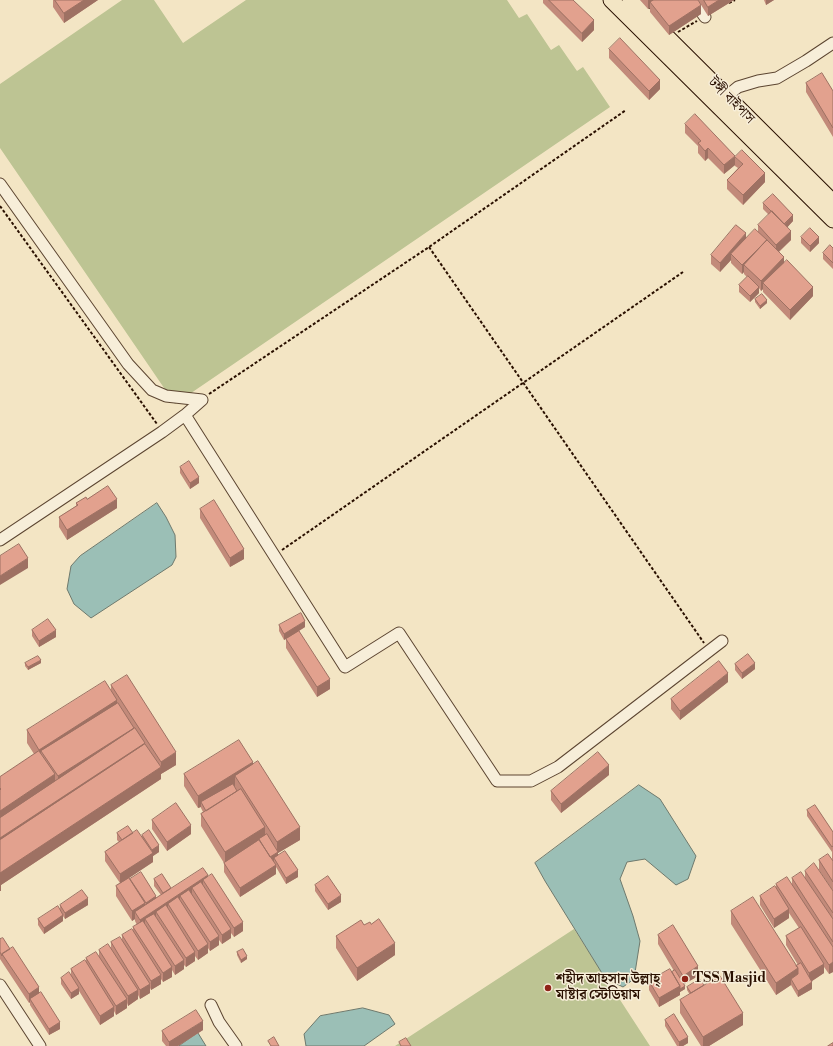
<!DOCTYPE html>
<html>
<head>
<meta charset="utf-8">
<style>
	body { margin:0 }
	canvas { display:block; background:#f3e5c4 }
</style>
</head>
<body>
<canvas width="833" height="1046"></canvas>
<script>
const g = document.querySelector('canvas').getContext('2d');
g.lineJoin = 'round';
function fill(path, color) {
  g.fillStyle = color;
  g.fill(path, 'evenodd');
}
function strokePath(path, color, width, dash) {
  g.strokeStyle = color;
  g.lineWidth = width;
  g.lineCap = dash ? 'butt' : 'round';
  g.setLineDash(dash || []);
  g.stroke(path);
}
function drawText(font, color, halo, rows, align = 'center') {
  g.font = font + ' "Libre Bodoni","Noto Serif Bengali",serif';
  g.lineWidth = 3;
  g.setLineDash([]);
  g.textBaseline = 'middle';
  g.strokeStyle = halo;
  g.fillStyle = color;
  for (const [text, x, y, turn = 0] of rows) {
    g.save();
    g.translate(x, y);
    g.rotate((+turn || 0) * Math.PI / 180);
    g.textAlign = isNaN(turn) ? turn : align;
    if (halo) g.strokeText(text, 0, 0);
    g.fillText(text, 0, 0);
    g.restore();
  }
}
const green = new Path2D(`
	M122,0H154L183,43L246,0H507L519,18L527,14L551,50L559,45L577,71L583,67L610,107L175,404L0,148V84Z
	M574,929L650,1046H395Z`);
const water = new Path2D(`
	M157,503L166,517L175,535L176,557L172,565L91,618L74,604L67,589L71,566L80,556Z
	M639,785L660,799L696,856L688,879L676,885L645,859L627,862L620,879L633,916L640,941L634,979L623,987L605,978L545,881L535,863Z
	M363,1008L389,1015L395,1024L364,1046H306L304,1034L320,1016Z
	M198,1033L206,1046H179Z`);
const path = new Path2D(`
	M729,3L735,0
	M678,32L697,21
	M0,206L157,424
	M429,247L704,643
	M209,394L429,247L626,110
	M282,550L683,272`);
const minor = new Path2D(`
	M693,0L705,17
	M727,96L738,87L758,81L777,78L806,61L833,43
	M0,184L128,364L152,390L166,396L202,400
	M185,415L202,400
	M0,540L162,432L185,415L345,667L399,633L497,781H531L558,767L722,641
	M0,985L40,1046
	M211,1005L219,1022L236,1046`);
const major = new Path2D(`
	M611,0L833,220
	M630,0L833,202`);
const wall = new Path2D(`
	M53,0H98L64,23L53,7Z
	M543,0H573L594,30L582,42L543,3Z
	M640,0H698L701,14L669,35L650,12V8L648,9Z
	M698,0H734L708,16Z
	M764,0H774L766,5Z
	M609,49L660,89L649,100L609,58Z
	M806,83L833,91V137L806,92Z
	M685,124L735,165L724,174L708,158L705,161L698,153V146L685,133Z
	M735,157L765,182L743,205L727,189V180L738,168L735,166Z
	M763,203L793,221L787,227L791,240L779,252L784,262L813,296L790,320L763,292V289L761,291L759,288V293L750,302L739,292V285L747,277L744,274V272L742,274L731,263V260L720,272L711,264V255L746,238L758,231V225L769,215L763,209Z
	M801,237L819,243L810,252L801,243Z
	M833,248V269L823,259V253Z
	M755,299L767,303L760,309L755,302Z
	M180,467L199,483L190,489L180,473Z
	M87,499L117,508L67,540L59,527V517L76,506V503Z
	M200,509L244,559L230,567L200,518Z
	M279,625L305,627L299,631L330,689L317,697L286,648V639L290,636L284,640L279,631Z
	M32,630L56,637L39,647L32,636Z
	M25,663H41L28,670L25,666Z
	M735,664L755,669L742,679L735,670Z
	M728,682L680,720L671,709V699Z
	M111,685L176,765L161,774V779L1,885V891H0V777L34,754L27,743V730L111,691Z
	M253,764L300,840L278,853V855L298,877L286,884L276,867V874L240,897L224,872V863L201,826V814L203,812L201,808V807L198,808L184,786V774Z
	M609,775L561,813L551,800V791Z
	M807,810L833,832V891L819,870V860L832,859V852L807,816Z
	M152,820L191,834L167,851L152,829Z
	M117,833H133L142,837V835L159,852L153,856V862L129,878L130,879L156,898L161,895L154,886V879L171,889L208,877L243,931L234,937L231,933V938L222,944L219,940V945L210,951L208,948V953L198,960L195,956V961L186,967L184,965V969L175,975L172,970V977L163,982L161,979V984L151,990L150,988V993L140,999L138,995V999L128,1006L127,1003V1008L116,1015L114,1011V1016L100,1025L79,991V994L71,999L61,984V978L71,974V969L86,961V958L99,956V950L111,947V942L122,940V935L133,932V927L137,925L135,921V919L132,921L116,896V886L120,883L105,861V852L119,842L117,840Z
	M805,871L833,891V972L829,974L824,967V973L812,981V989L798,997L791,985L776,995L731,924V911L796,966L798,965L786,945V936L799,928L789,913V918L774,928L760,905V896L776,889V884H792V878H805Z
	M315,885L341,902L328,910L315,891Z
	M60,905H88L65,919L63,916V921L44,934L38,925V919L60,910Z
	M364,925L395,955L357,981L336,948V936Z
	M658,935L698,976L684,984L685,989L680,992V991V995L659,1007L649,990V981L674,971L658,944Z
	M0,939L39,993L60,1029L49,1035L30,1005V1002L29,1003L0,959Z
	M237,952L247,959L241,963L237,955Z
	M704,985L743,1025L709,1046H701L680,1013V1000L690,995L687,990V987Z
	M665,1020L688,1043L683,1046H677L665,1026Z
	M203,1030L178,1046H166L162,1041V1031Z`);
const shadedWall = new Path2D(`
	M84,0H98L64,23V13Z
	M648,0H663L650,2V8L648,9Z
	M719,0H734L708,16V7Z
	M766,0H774L766,5Z
	M701,5V14L669,35V26Z
	M594,20V30L582,42V33Z
	M660,80V89L649,100V91Z
	M708,148V158L705,161V151Z
	M735,156V165L724,174V165Z
	M765,173V182L743,205V195Z
	M793,215V221L784,231V225Z
	M791,231V240L776,254V245Z
	M746,233V243L731,254V260L720,272V263Z
	M819,237V243L810,252V246Z
	M767,240V249L744,265V272L742,274V265Z
	M784,257V266L763,283V289L761,291V281Z
	M759,287V293L750,302V296Z
	M813,287V296L790,320V310Z
	M767,300V303L760,309V306Z
	M199,477V483L190,489V483Z
	M117,499V508L67,540V530Z
	M244,549V559L230,567V558Z
	M28,558V568L0,585V576Z
	M305,621V627L284,640V634Z
	M56,630V637L39,647V641Z
	M41,660V663L28,670V667Z
	M755,663V669L742,679V673Z
	M728,673V682L680,720V711Z
	M330,679V689L317,697V687Z
	M117,700V713L41,751V761L39,762V750Z
	M134,728V740L58,788V776Z
	M145,743V755L0,850V838Z
	M176,752V765L161,774V779L1,885V891H0V873L161,767V762Z
	M253,762V774L235,776V786L203,806L201,802V807L198,808V796Z
	M609,765V775L561,813V804Z
	M55,774V786L0,823V811Z
	M191,825V834L167,851V842Z
	M265,827V839H259V843L225,864V852Z
	M300,827V840L278,853V858H274V861L270,863V857L277,853V842Z
	M159,845V852L153,856V862L120,884V874L152,853V850Z
	M276,865V874L240,897V888Z
	M298,870V877L286,884V878Z
	M208,875V884L203,880V888H192V895L180,896V903L168,904V911L156,912V919H145V925L140,929V920Z
	M341,895V902L328,910V904Z
	M156,896V903L146,909V903Z
	M88,898V905L65,919V913Z
	M145,903V912H135V919L132,921V911Z
	M789,909V918L774,928V919Z
	M63,915V921L44,934V928Z
	M243,922V931L234,937V928Z
	M231,929V938L222,944V935Z
	M219,936V945L210,951V942Z
	M395,943V955L357,981V968Z
	M208,944V953L198,960V951Z
	M195,952V961L186,967V958Z
	M247,956V959L241,963V960Z
	M184,960V969L175,975V966Z
	M833,962V972L829,974V965Z
	M824,964V973L809,983V973Z
	M698,966V976L683,985V976Z
	M172,967V977L163,982V973Z
	M798,968V981L791,979V985L776,995V983Z
	M161,975V984L151,990V981Z
	M812,982V989L798,997V991Z
	M150,984V993L140,999V990Z
	M680,986V995L659,1007V998Z
	M685,986V989L680,992V989Z
	M39,987V996L30,999V1002L29,1003V994Z
	M79,988V994L71,999V993Z
	M138,990V999L128,1006V996Z
	M127,999V1008L116,1015V1006Z
	M114,1007V1016L100,1025V1016Z
	M743,1013V1025L709,1046H703V1037Z
	M203,1021V1030L178,1046H169V1042Z
	M60,1022V1029L49,1035V1029Z
	M688,1037V1043L683,1046H679V1042Z`);
const building = new Path2D(`
	M55,0H84L64,13Z
	M549,0H573L594,20L582,33Z
	M654,0H698L701,5L669,26L650,2Z
	M704,0H719L708,7Z
	M620,38L660,80L649,91L609,49Z
	M822,73L833,91V128L806,83Z
	M695,114L735,156L724,165L708,148L705,151L698,143L701,141L685,124Z
	M742,150L765,173L743,195L727,180L743,164L735,157Z
	M773,194L793,215L784,224L763,203Z
	M772,211L791,231L776,245L758,225Z
	M736,225L746,233L720,263L711,255Z
	M810,228L819,237L810,246L801,237Z
	M755,229L767,240L742,265L731,254Z
	M767,240L784,257L761,281L744,265Z
	M830,245L833,248V263L823,253Z
	M787,260L813,287L790,310L763,283Z
	M748,276L759,287L750,296L739,285Z
	M762,294L767,300L760,306L755,299Z
	M189,461L199,477L190,483L180,467Z
	M108,486L117,499L67,530L59,517L78,505L76,503L86,497L87,499Z
	M214,500L244,549L230,558L200,509Z
	M19,544L28,558L0,576V556Z
	M301,613L305,621L284,634L279,625Z
	M48,619L56,630L39,641L32,630Z
	M299,631L330,679L317,687L286,639Z
	M748,654L755,663L742,673L735,664Z
	M38,656L41,660L28,667L25,663Z
	M719,661L728,673L680,711L671,699Z
	M127,675L176,752L161,762L111,685Z
	M105,681L117,700L39,750L27,730Z
	M118,703L134,728L58,776L41,751Z
	M135,728L145,743L0,838V818Z
	M239,740L253,762L198,796L184,774Z
	M145,744L161,767L0,873V840Z
	M39,751L55,774L0,811V790L1,789L0,788V777Z
	M598,752L609,765L561,804L551,791Z
	M258,761L300,827L277,842L235,776Z
	M233,784L237,791L206,811L201,802Z
	M241,789L265,827L225,852L201,814Z
	M176,803L191,825L167,842L152,820Z
	M815,805L833,832V846L832,847L807,810Z
	M128,826L133,833L122,840L117,833Z
	M137,830L153,853L120,874L105,852Z
	M149,830L159,845L152,850L142,835Z
	M267,834L278,852L270,857L259,839Z
	M259,840L276,865L240,888L224,863Z
	M285,851L298,870L286,878L274,858Z
	M828,854L833,861V882L819,860Z
	M814,863L833,891V913L805,871Z
	M203,868L208,875L140,920L135,912Z
	M141,872L156,896L146,903L130,879Z
	M801,872L833,919V942L792,878Z
	M162,874L171,888L163,893L154,879Z
	M212,874L243,922L234,928L203,880Z
	M328,876L341,895L328,904L315,885Z
	M787,877L833,947V962L829,965L776,884Z
	M129,878L145,903L132,911L116,886Z
	M201,882L231,929L222,935L192,888Z
	M775,886L789,909L774,919L760,896Z
	M82,890L88,898L65,913L60,905Z
	M189,890L219,936L210,942L180,896Z
	M178,897L208,944L198,951L168,904Z
	M753,897L798,968L776,983L731,911Z
	M166,905L195,952L186,958L156,912Z
	M58,906L63,915L44,928L38,919Z
	M154,914L184,960L175,966L145,919Z
	M379,919L395,943L357,968L336,936L361,920L364,925L370,922L371,924Z
	M143,921L172,967L163,973L133,927Z
	M673,925L698,966L683,976L658,935Z
	M801,927L824,964L809,973L786,936Z
	M132,929L161,975L151,981L122,935Z
	M120,937L150,984L140,990L111,942Z
	M3,938L10,949L2,954V956L0,952V939Z
	M108,944L138,990L128,996L99,950Z
	M13,947L39,987L29,994L2,954Z
	M243,949L247,956L241,960L237,952Z
	M96,952L127,999L116,1006L86,958Z
	M85,960L114,1007L100,1016L71,969Z
	M801,963L812,982L798,991L791,979L798,974V968L796,966Z
	M670,969L680,986L659,998L649,981Z
	M675,970L685,986L680,989V986L672,972Z
	M69,972L79,988L71,993L61,978Z
	M720,976L743,1013L703,1037L680,1000Z
	M700,979L704,985L691,993L687,987Z
	M41,992L60,1022L49,1029L30,999Z
	M196,1010L203,1021L169,1042L162,1031Z
	M674,1014L688,1037L679,1042L665,1020Z
	M274,1037L279,1046H271L268,1041Z
	M406,1038L411,1046H401L399,1042Z
	M833,1043V1046H828Z`);
const markers = [
	[685,979,4,"#8f2418"],
	[548,988,4,"#8f2418"]
];
const streetNames = [
	["টঙ্গী বাইপাস",731,101,45]
];
const poiNames = [
	["TSS Masjid",693,979],
	["শহীদ আহসান উল্লাহ্‌",556,980],
	["মাষ্টার স্টেডিয়াম",556,996]
];
fill(green, '#bdc493');
fill(water, '#9bbfb6');
strokePath(water, '#6e796d', 1);
strokePath(minor, '#5c4531', 13);
strokePath(major, '#2a1000', 17);
strokePath(path, '#2a1000', 2, [3, 2]);
strokePath(minor, '#f7eed9', 11);
strokePath(major, '#f3e5c4', 15);
fill(wall, '#c28a7a');
fill(shadedWall, '#9e7163');
fill(building, '#e2a18e');
strokePath(building, '#9e7163', 1);
for (const [x, y, r, color] of markers) {
  const dot = new Path2D();
  dot.arc(x, y, r, 0, 2 * Math.PI);
  g.fillStyle = color;
  g.fill(dot);
  strokePath(dot, '#f7eed9', 1.5);
}
drawText('14px', '#2a1000', '#f7eed9', streetNames);
drawText('bold 14px', '#2a1000', '#f7eed9', poiNames, 'left');
</script>
</body>
</html>
